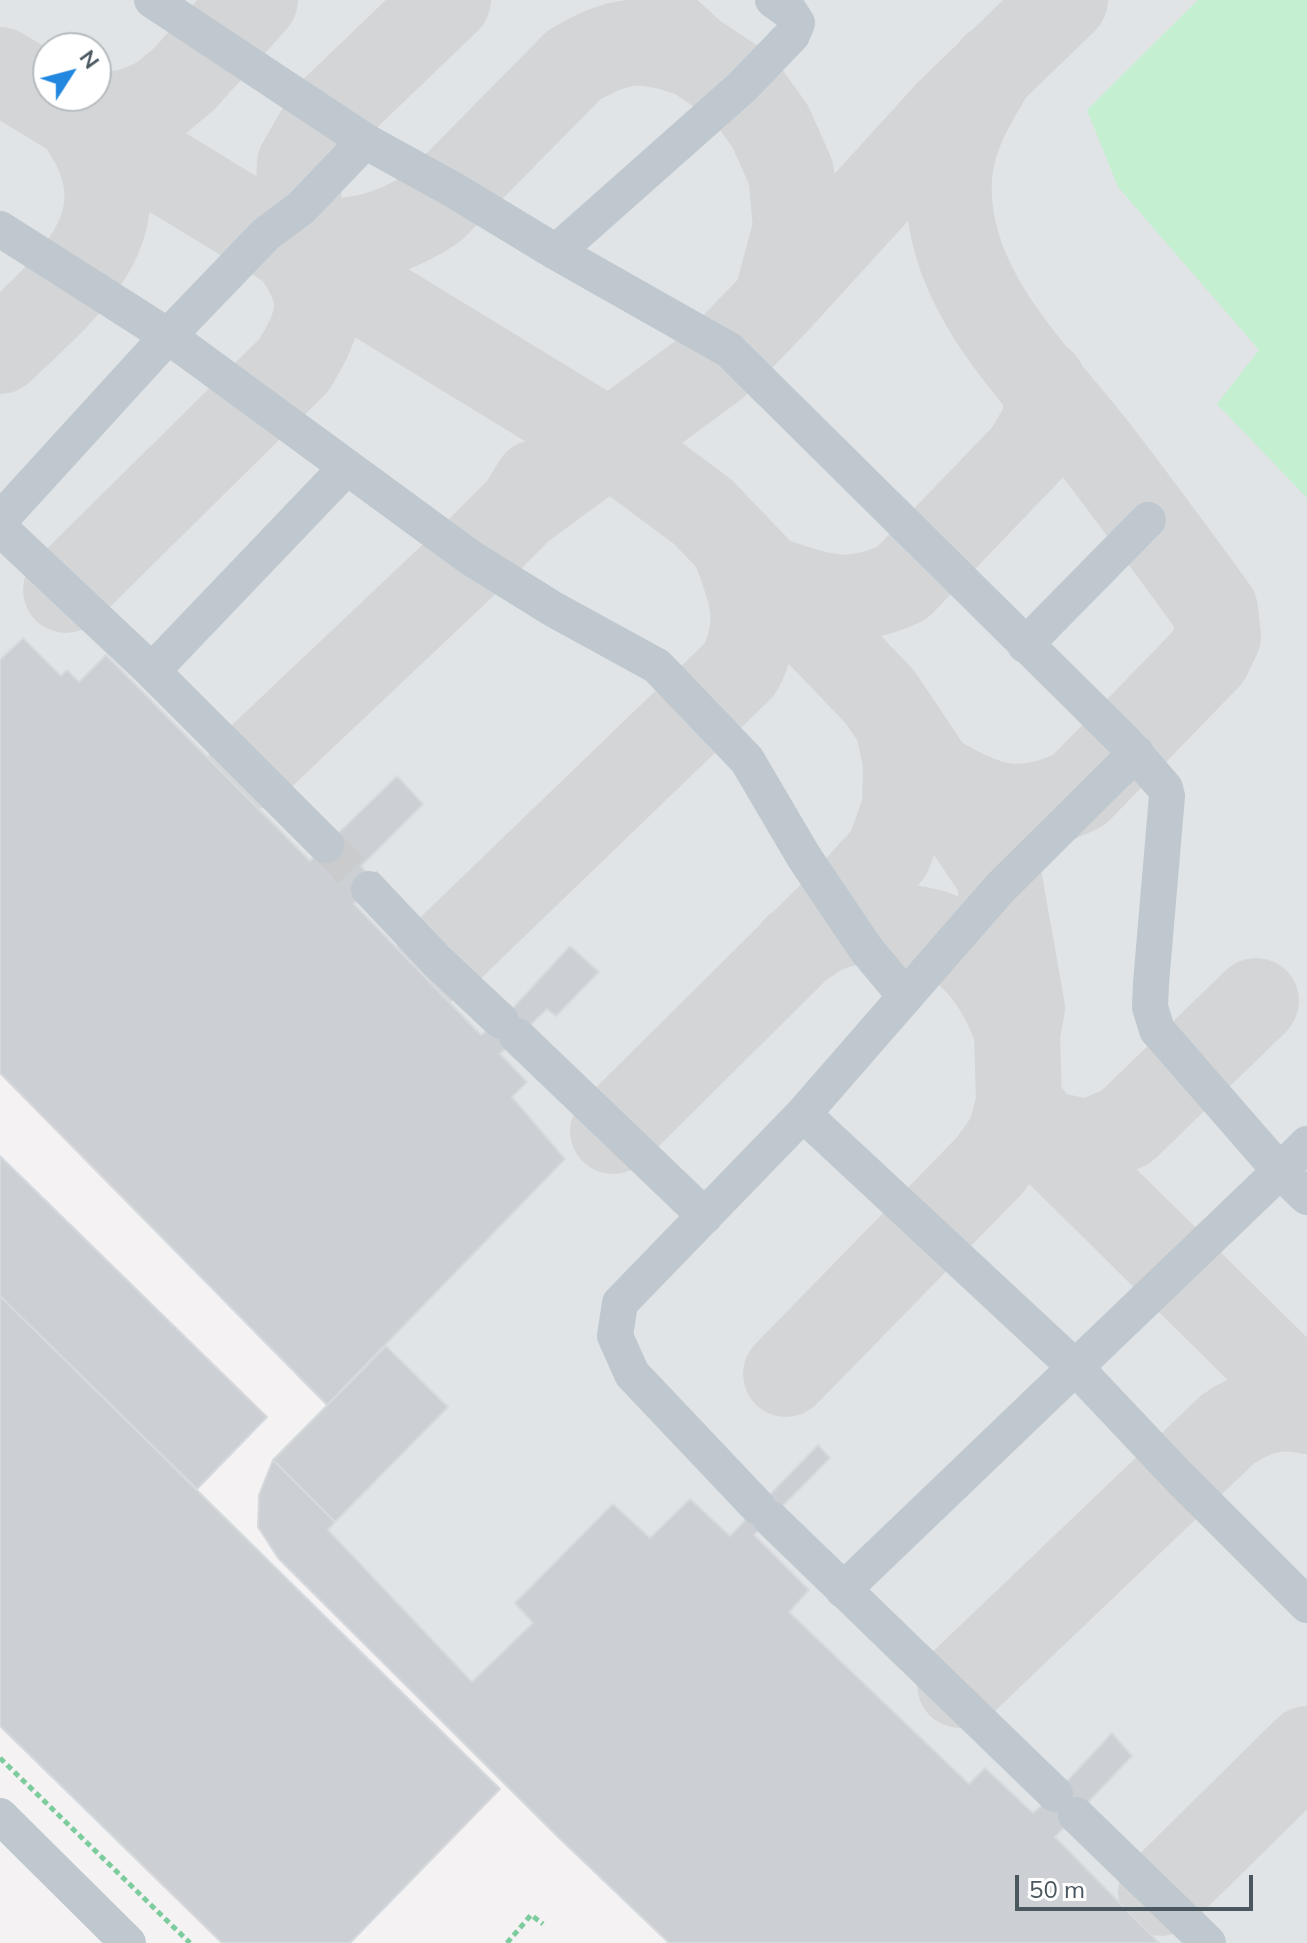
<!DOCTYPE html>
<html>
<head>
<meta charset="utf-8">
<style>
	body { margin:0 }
	#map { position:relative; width:1307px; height:1943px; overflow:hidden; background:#f4f2f2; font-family:Mulish,sans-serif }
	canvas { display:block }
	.north { position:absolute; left:32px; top:32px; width:80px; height:80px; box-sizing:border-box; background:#fff; border:2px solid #b7bcbf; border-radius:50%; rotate:54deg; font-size:22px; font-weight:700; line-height:32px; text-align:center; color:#4a575f }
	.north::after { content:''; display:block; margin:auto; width:28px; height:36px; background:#2187df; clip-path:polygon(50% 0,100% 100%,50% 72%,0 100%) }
	.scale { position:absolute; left:1015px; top:1875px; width:238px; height:36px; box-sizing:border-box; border:4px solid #4a575f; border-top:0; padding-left:10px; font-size:24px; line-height:28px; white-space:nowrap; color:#4a575f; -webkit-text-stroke:6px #fff; paint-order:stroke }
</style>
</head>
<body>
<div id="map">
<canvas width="1307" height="1943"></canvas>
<div class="north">N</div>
<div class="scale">50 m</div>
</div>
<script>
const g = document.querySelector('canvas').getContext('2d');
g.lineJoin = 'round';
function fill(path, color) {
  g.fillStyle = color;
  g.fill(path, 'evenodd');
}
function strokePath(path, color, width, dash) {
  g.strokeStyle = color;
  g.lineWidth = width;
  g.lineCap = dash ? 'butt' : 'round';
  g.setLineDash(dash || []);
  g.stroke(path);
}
const airport = new Path2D(`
	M0,0H1307V1943H669L557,1836L278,1558L258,1527L259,1495L273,1460L327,1405L0,1073ZM48,48H96V96H48Z`);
const green = new Path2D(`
	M1198,0H1307V498L1217,404L1259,350L1118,187L1087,110Z`);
const taxiway = new Path2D(`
	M662,26L694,55L742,87L770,126L791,173L796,228L776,302
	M0,70L609,442L703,512L880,697L998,873L1022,1008L1017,1034L1019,1103L1059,1153L1307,1398
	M75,115L107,116L136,110L160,99L184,79L255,0
	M266,234C332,246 375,246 433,208L574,65C622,37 642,37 694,55
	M342,281L310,242L298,201L300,164L328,115L448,0
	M0,351C73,282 154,218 75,115
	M521,508L714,366L776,302L948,113L1065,0
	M766,578C820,596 847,609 902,583L1027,453L1048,417L1043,383
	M66,590L294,365C322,319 327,298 295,252
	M250,767L471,558L521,508L536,483
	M936,777C987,808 1022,819 1079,790L1208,657L1218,636L1215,610C1179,560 1141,509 1103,459C1040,376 943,292 949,179C951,136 973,103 994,67
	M796,948C807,942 817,933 828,929C852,919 876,921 901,926C912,928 925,930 937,934C972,947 999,985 1012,1019
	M437,961L740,669C764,623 752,591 734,546
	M613,1131L848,898L889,853L905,808L906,763L898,725
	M1043,1133L1081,1141L1095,1140L1126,1127L1256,1001
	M786,1374L990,1165L1010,1137L1019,1103
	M960,1685L1228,1429C1253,1412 1278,1404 1307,1411
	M1161,1893L1307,1749`);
const building = new Path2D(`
	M23,638L61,676L67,670L79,682L106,655L310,861L397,776L423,804L361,866L375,882L354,904L481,1035L501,1021L570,946L599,972L556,1016L547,1009L500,1054L527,1082L512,1097L565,1159L327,1405L0,1073V660Z
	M0,1156L267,1417L197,1489L0,1296Z
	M0,1296L500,1789L350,1943H222L0,1726Z
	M386,1346L448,1407L335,1522L273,1460Z
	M818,1445L830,1458L754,1535L809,1590L789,1612L969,1784L985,1768L1033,1813L1055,1794L1112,1733L1132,1756L1055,1837L1159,1943H669L557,1836L278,1558L258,1527L259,1495L273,1460L335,1522L328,1530L472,1682L533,1623L515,1603L613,1504L650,1538L690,1499L730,1536Z`);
const minorTunnel = new Path2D(`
	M326,845L369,889`);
const path = new Path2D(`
	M0,1758L190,1943
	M507,1943L531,1915L543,1924`);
const minor = new Path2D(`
	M152,0L365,141L452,189L556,252L729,350L1125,742L1165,788L1167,796L1151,983L1150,1007L1157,1030L1280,1171L1307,1144
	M0,229L168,336L471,558L553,609L657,666L747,760L804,857L866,949L905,996
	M556,252L742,87L792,35L797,23L790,12L773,0
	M0,520L168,336L266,234L301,208L365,141
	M0,528L152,671L326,845
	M1025,645L1148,520
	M152,671L346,468
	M369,889L437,961L501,1021
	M517,1036L705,1216
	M803,1114L1076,1368L1178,1476L1307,1605
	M758,1507L632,1374L615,1336L620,1303L803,1114L1000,888L1136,753
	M771,1519L1055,1794
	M843,1590L1280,1171L1307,1197
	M1076,1815L1208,1943
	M0,1816L128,1943`);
fill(airport, '#e1e4e6');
fill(green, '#c4efd0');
strokePath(taxiway, '#d4d5d7', 86);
fill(building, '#ccd0d4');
strokePath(building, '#d6d9dd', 2);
strokePath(minorTunnel, '#cacbcd', 36, [36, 18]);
strokePath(path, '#7ccc9d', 5, [6, 4]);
strokePath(minor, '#bec8ce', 36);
</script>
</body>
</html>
